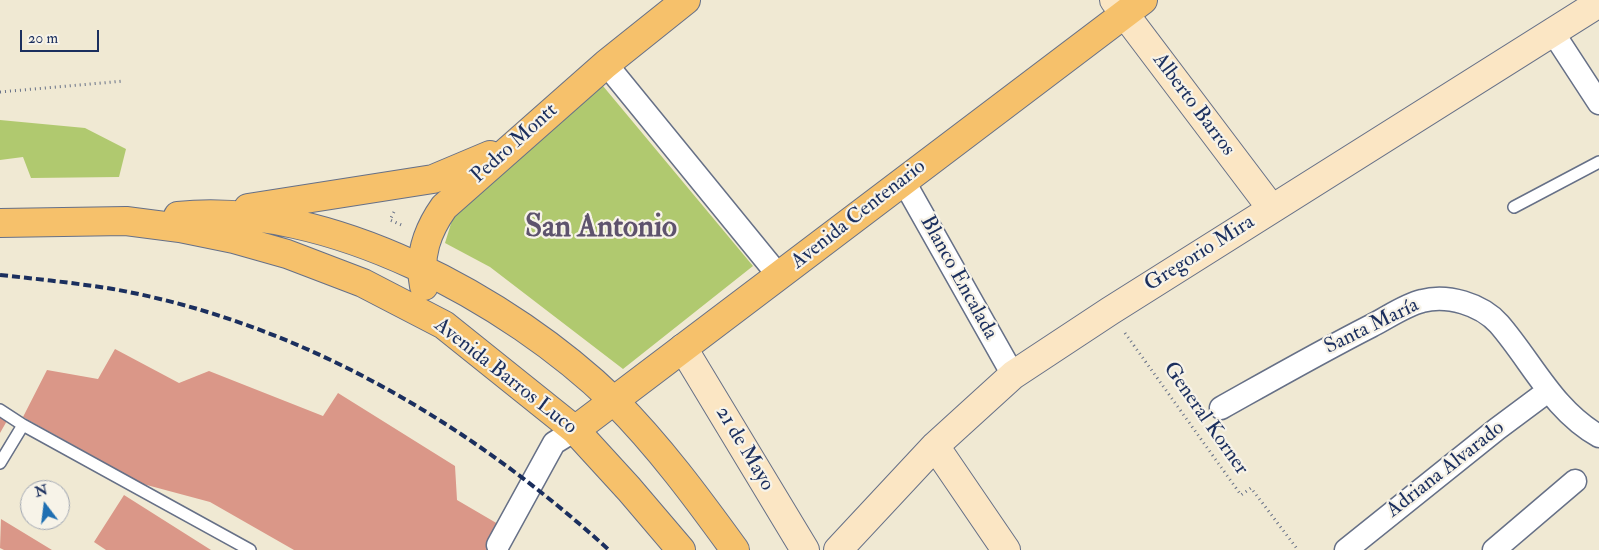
<!DOCTYPE html>
<html>
<head>
<meta charset="utf-8">
<style>
	body { margin:0 }
	#map { position:relative; width:1599px; height:550px; overflow:hidden; background:#f0e9d3; font-family:"IM FELL Double Pica",serif }
	canvas { display:block }
	.north { position:absolute; left:20px; top:480px; width:50px; height:50px; box-sizing:border-box; background:#f7f3e8; border:1px solid #9fa5b1; border-radius:50%; rotate:345deg; font-size:14px; font-weight:700; line-height:20px; text-align:center; color:#1b2f5e }
	.north::after { content:''; display:block; margin:auto; width:18px; height:22px; background:#1f6fb2; clip-path:polygon(50% 0,100% 100%,50% 72%,0 100%) }
	.scale { position:absolute; left:20px; top:30px; width:79px; height:22px; box-sizing:border-box; border:2px solid #1b2f5e; border-top:0; padding-left:6px; font-size:15px; line-height:18px; white-space:nowrap; color:#1b2f5e; -webkit-text-stroke:4px #f7f3e8; paint-order:stroke }
</style>
</head>
<body>
<div id="map">
<canvas width="1599" height="550"></canvas>
<div class="north">N</div>
<div class="scale">20 m</div>
</div>
<script>
const g = document.querySelector('canvas').getContext('2d');
g.lineJoin = 'round';
function fill(path, color) {
  g.fillStyle = color;
  g.fill(path, 'evenodd');
}
function strokePath(path, color, width, dash) {
  g.strokeStyle = color;
  g.lineWidth = width;
  g.lineCap = dash ? 'butt' : 'round';
  g.setLineDash(dash || []);
  g.stroke(path);
}
function drawText(font, color, halo, rows, align = 'center') {
  g.font = font + ' "IM FELL Double Pica",serif';
  g.lineWidth = 4.5;
  g.setLineDash([]);
  g.textBaseline = 'middle';
  g.strokeStyle = halo;
  g.fillStyle = color;
  for (const [text, x, y, turn = 0] of rows) {
    g.save();
    g.translate(x, y);
    g.rotate((+turn || 0) * Math.PI / 180);
    g.textAlign = isNaN(turn) ? turn : align;
    if (halo) g.strokeText(text, 0, 0);
    g.fillText(text, 0, 0);
    g.restore();
  }
}
const green = new Path2D(`
	M598,80L753,266L623,369L490,267L445,243L453,217Z
	M0,120L85,128L126,149L119,177L31,178L23,157L0,160Z`);
const building = new Path2D(`
	M115,349L179,383L209,371L323,416L338,393L455,466L457,500L510,531L490,550H294L210,502L143,484L23,417L47,370L98,379Z
	M0,415L8,419L0,433Z
	M124,495L211,550H106L94,542Z
	M1,519L52,550H4L0,548Z`);
const path = new Path2D(`
	M0,92L124,81
	M394,212L390,220L404,226
	M1125,333L1241,495L1251,488L1298,550`);
const lane = new Path2D(`
	M1514,207L1599,162
	M0,410L23,425L250,550
	M0,463L23,425`);
const street = new Path2D(`
	M1552,31L1599,103
	M606,64L779,276
	M903,180L1013,375
	M1221,408C1271,380 1320,352 1371,326C1387,318 1405,305 1422,301C1447,294 1481,304 1499,324C1532,362 1553,410 1599,436
	M498,545L554,443L575,430
	M1346,550L1497,429L1548,391
	M1494,550L1575,481`);
const secondary = new Path2D(`
	M1114,0L1272,209
	M683,348L805,550
	M935,446L1006,550
	M838,550L935,446L1013,375L1110,311L1599,3`);
const primary = new Path2D(`
	M248,208L433,179L490,155
	M178,216C327,200 510,300 614,401C659,446 698,499 735,550
	M0,223L126,221L180,228L234,239L287,254L363,283L444,325L575,430L629,489L681,550
	M424,286C418,256 427,231 444,207L606,64L686,0
	M575,430L1143,0`);
const rail = new Path2D(`
	M0,275C38,279 75,283 113,289C301,323 469,423 609,550`);
const streetNames = [
	["Alberto Barros",1193,105,53],
	["Pedro Montt",515,144,-42],
	["Avenida Centenario",859,215,-38],
	["Gregorio Mira",1200,254,-32],
	["Blanco Encalada",958,278,61],
	["Santa María",1372,327,-26],
	["Avenida Barros Luco",505,377,38],
	["General Korner",1205,419,55],
	["21 de Mayo",744,449,59],
	["Adriana Alvarado",1446,470,-38]
];
const townNames = [
	["San Antonio",601,229]
];
fill(green, '#b0c96f');
fill(building, '#da9788');
strokePath(lane, '#667087', 14);
strokePath(street, '#667087', 25);
strokePath(secondary, '#667087', 30);
strokePath(primary, '#667087', 30);
strokePath(path, '#667087', 3, [1, 4]);
strokePath(lane, '#fff', 11);
strokePath(street, '#fff', 22);
strokePath(secondary, '#fbe6c4', 28);
strokePath(primary, '#f6c16b', 28);
strokePath(rail, '#1b2f5e', 4, [8, 4]);
drawText('21px', '#1b2f5e', '#f7f3e8', streetNames);
drawText('bold 31px', '#5e536d', '#f7f3e8', townNames);
</script>
</body>
</html>
